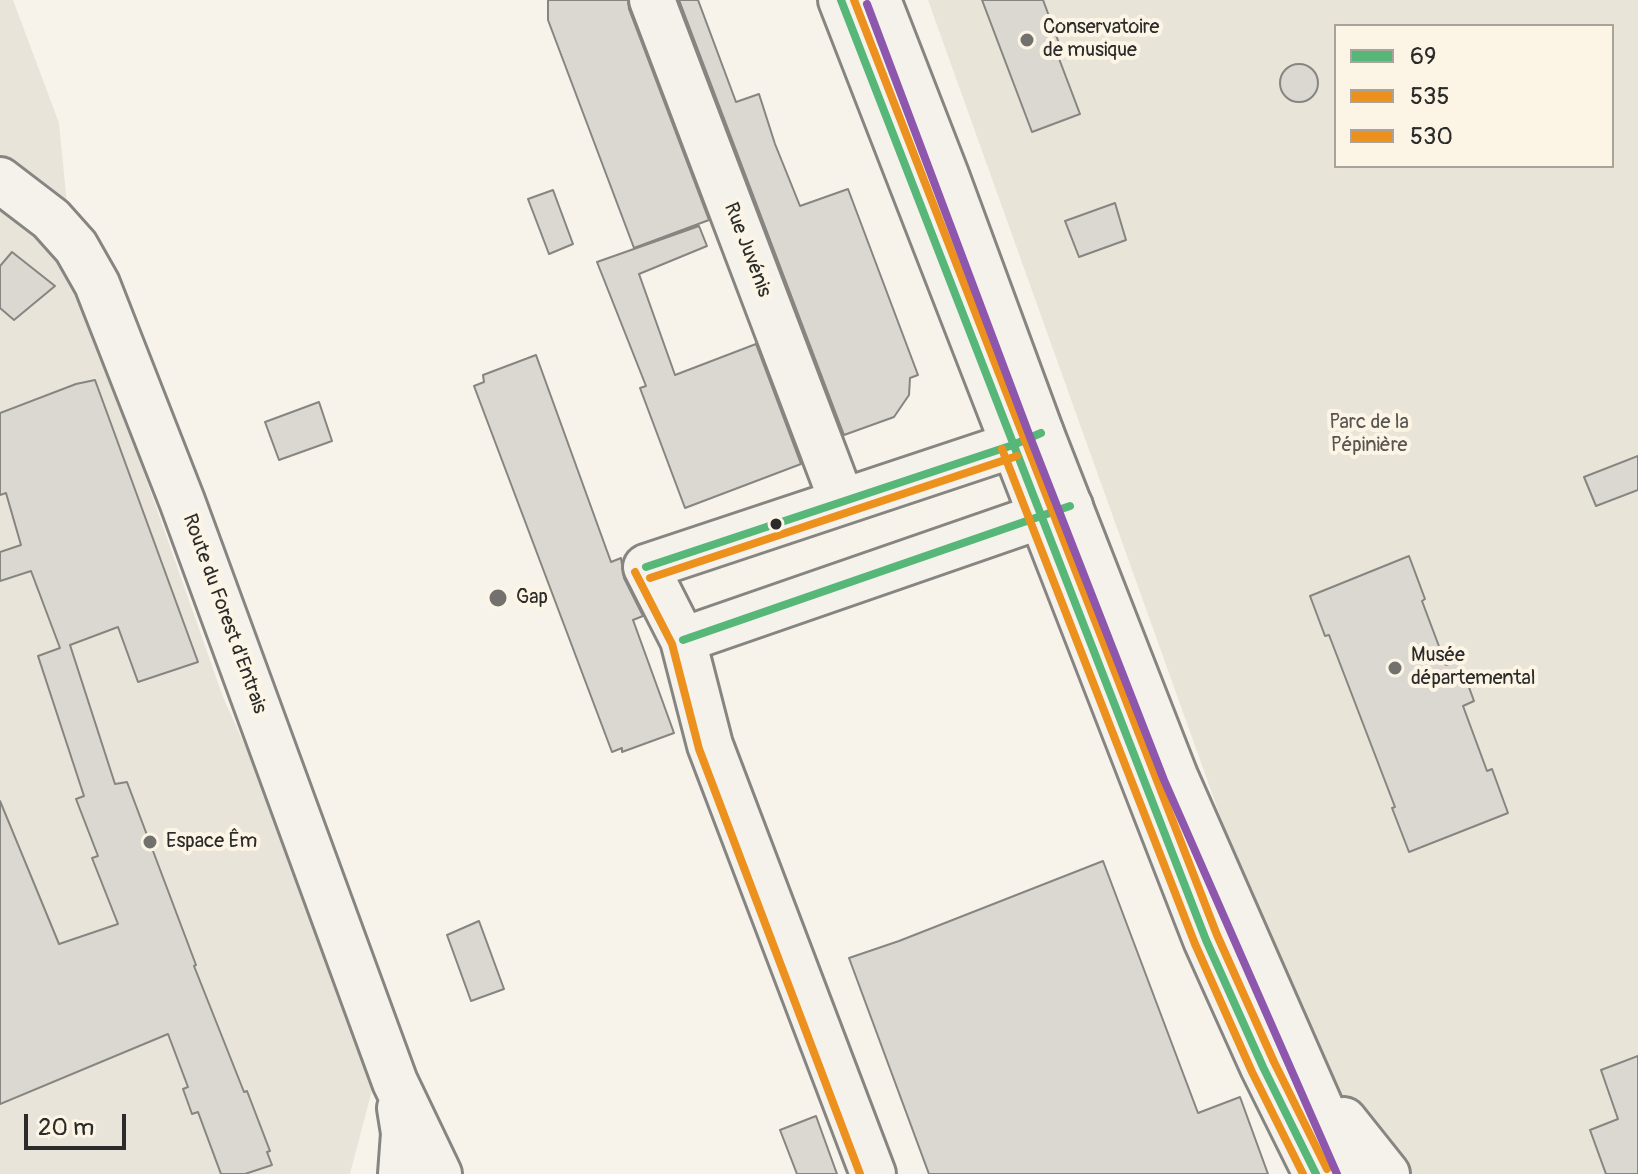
<!DOCTYPE html>
<html>
<head>
<meta charset="utf-8">
<style>
	body { margin:0 }
	#map { position:relative; width:1638px; height:1174px; overflow:hidden; background:#f7f3ea; font-family:Pangolin,sans-serif }
	canvas { display:block }
	.legend { position:absolute; left:1334px; top:24px; width:280px; height:144px; box-sizing:border-box; background:#fcf5e5; border:2px solid #a8a49b; margin:0; padding:10px 14px; list-style:none; font-size:24px; color:#2b2b2b }
	.legend li { display:flex; align-items:center; gap:16px; height:40px }
	.legend b { width:40px; border:2px solid #a8a49b }
	.scale { position:absolute; left:24px; top:1114px; width:102px; height:36px; box-sizing:border-box; border:4px solid #2b2b2b; border-top:0; padding-left:10px; font-size:24px; line-height:28px; white-space:nowrap; color:#2b2b2b; -webkit-text-stroke:6px #fcf5e5; paint-order:stroke }
</style>
</head>
<body>
<div id="map">
<canvas width="1638" height="1174"></canvas>
<ul class="legend">
<li><b style="height:10px;background:#57b778"></b>69</li>
<li><b style="height:10px;background:#ec901e"></b>535</li>
<li><b style="height:10px;background:#ec901e"></b>530</li>
</ul>
<div class="scale">20 m</div>
</div>
<script>
const g = document.querySelector('canvas').getContext('2d');
g.lineJoin = 'round';
function fill(path, color) {
  g.fillStyle = color;
  g.fill(path, 'evenodd');
}
function strokePath(path, color, width, dash) {
  g.strokeStyle = color;
  g.lineWidth = width;
  g.lineCap = dash ? 'butt' : 'round';
  g.setLineDash(dash || []);
  g.stroke(path);
}
function drawText(font, color, halo, rows, align = 'center') {
  g.font = font + ' Pangolin,sans-serif';
  g.lineWidth = 8;
  g.setLineDash([]);
  g.textBaseline = 'middle';
  g.strokeStyle = halo;
  g.fillStyle = color;
  for (const [text, x, y, turn = 0] of rows) {
    g.save();
    g.translate(x, y);
    g.rotate((+turn || 0) * Math.PI / 180);
    g.textAlign = isNaN(turn) ? turn : align;
    if (halo) g.strokeText(text, 0, 0);
    g.fillText(text, 0, 0);
    g.restore();
  }
}
const built = new Path2D(`
	M0,0H13L59,123L74,274L223,697L311,892L377,1071L350,1174H0Z`);
const green = new Path2D(`
	M928,0H1638V1174H1405L1376,1149L1333,1080L1247,891ZM1336,26H1612V166H1336Z`);
const building = new Path2D(`
	M548,0H628L629,9L709,220L634,248L548,20Z
	M679,0H698L736,102L759,94L775,144L800,206L848,189L918,375L910,378L909,395L894,417L844,435Z
	M982,0H1043L1063,54L1058,56L1080,114L1032,132Z
	M1280 83a19 19 0 1 1 38 0a19 19 0 1 1-38 0Z
	M553,190L573,244L549,254L528,199Z
	M1115,203L1126,240L1079,257L1065,221Z
	M699,226L707,246L639,274L675,375L756,344L801,464L685,508L640,388L646,386L597,262Z
	M12,252L55,286L14,320L0,308V266Z
	M536,355L611,562L621,558L624,578L643,616L633,620L674,733L622,752V748L612,752L474,386L484,382L483,375Z
	M95,380L198,662L138,682L118,627L70,645L115,784L127,782L196,965L194,966L244,1092L247,1091L270,1151L267,1152L272,1165L245,1174H221L198,1112L192,1114L183,1089L188,1087L168,1034L0,1104V801L59,944L118,924L92,858L98,856L76,799L84,796L38,656L60,648L31,571L0,581V552L21,545L6,493L0,495V413L76,384Z
	M319,402L332,441L279,460L265,422Z
	M1638,456V490L1596,506L1584,477Z
	M1409,556L1425,599L1422,601L1446,665L1459,660L1474,701L1463,706L1487,771L1492,769L1508,813L1409,852L1392,808L1395,807L1329,635L1325,636L1310,596Z
	M1103,861L1198,1113L1240,1097L1268,1174H929L849,958L899,941Z
	M479,921L504,989L471,1001L447,935Z
	M1638,1056V1174H1606L1590,1130L1618,1119L1601,1070Z
	M816,1116L837,1174H797L780,1130Z`);
const minor = new Path2D(`
	M652,0L842,501
	M0,180L51,219L76,247L97,284L182,501L395,1082L439,1174
	M683,640L1070,506
	M400,1108L404,1133L401,1174
	M873,1174L710,745L683,640L646,567L1013,445L1041,433`);
const major = new Path2D(`
	M841,0L1206,940L1263,1067L1316,1174
	M878,0L946,175L1041,433L1175,776L1350,1174
	M1344,1120L1387,1174`);
const bus1 = new Path2D(`
	M841,0L1206,940L1263,1067L1316,1174
	M646,567L1013,445L1041,433
	M683,640L1070,506`);
const bus2 = new Path2D(`
	M1002,449L1195,944L1252,1072L1303,1174
	M635,572L672,644L699,749L860,1174
	M650,578L1017,456`);
const bus3 = new Path2D(`
	M854,0L1217,935L1274,1062L1327,1169`);
const bus4 = new Path2D(`
	M867,4L1030,437L1164,780L1337,1174`);
const markers = [
	[1027,40,8,"#72716e"],
	[776,524,7,"#2b2b2b"],
	[498,598,10,"#72716e"],
	[1395,668,8,"#72716e"],
	[150,842,8,"#72716e"]
];
const poiNames = [
	["Conservatoire",1043,28],
	["de musique",1043,51],
	["Gap",516,598],
	["Musée",1411,656],
	["départemental",1411,679],
	["Espace Êm",166,842]
];
const streetNames = [
	["Rue Juvénis",747,250,69],
	["Route du Forest d'Entrais",224,614,70]
];
const parkNames = [
	["Parc de la",1369,423],
	["Pépinière",1369,446]
];
fill(built, '#e9e4d9');
fill(green, '#e9e4d8');
fill(building, '#dad8d1');
strokePath(building, '#878581', 2);
strokePath(minor, '#878581', 50);
strokePath(major, '#878581', 50);
strokePath(minor, '#f5f2ec', 44);
strokePath(major, '#f5f2ec', 44);
strokePath(bus1, '#57b778', 8);
strokePath(bus2, '#ec901e', 8);
strokePath(bus3, '#ec901e', 8);
strokePath(bus4, '#8c57ac', 8);
for (const [x, y, r, color] of markers) {
  const dot = new Path2D();
  dot.arc(x, y, r, 0, 2 * Math.PI);
  g.fillStyle = color;
  g.fill(dot);
  strokePath(dot, '#fcf5e5', 3);
}
drawText('20px', '#2b2b2b', '#fcf5e5', poiNames, 'left');
drawText('20px', '#2b2b2b', '#fcf5e5', streetNames);
drawText('20px', '#585653', '#fcf5e5', parkNames);
</script>
</body>
</html>
